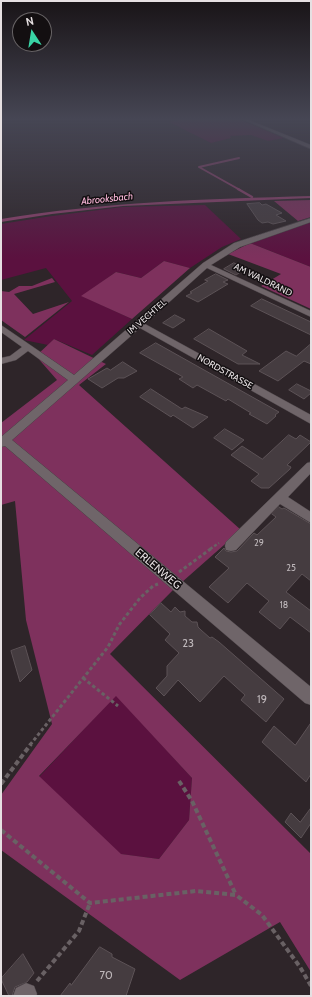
<!DOCTYPE html>
<html>
<head>
<meta charset="utf-8">
<style>
	body { margin:0 }
	#map { position:relative; width:312px; height:997px; overflow:hidden; background:#2e2529; font-family:Cabin,sans-serif }
	canvas { display:block }
	.frame { position:absolute; inset:0; border:2px solid #e6e0e2; pointer-events:none }
	.north { position:absolute; left:12px; top:12px; width:40px; height:40px; box-sizing:border-box; background:#130f11; border:1px solid #676365; border-radius:50%; rotate:348deg; font-size:11px; font-weight:700; line-height:16px; text-align:center; color:#e6e0e2 }
	.north::after { content:''; display:block; margin:auto; width:14px; height:18px; background:#39d4a5; clip-path:polygon(50% 0,100% 100%,50% 72%,0 100%) }
</style>
</head>
<body>
<div id="map">
<canvas width="312" height="997"></canvas>
<div class="frame"></div>
<div class="north">N</div>
</div>
<script>
const g = document.querySelector('canvas').getContext('2d');
g.lineJoin = 'round';
function fill(path, color) {
  g.fillStyle = color;
  g.fill(path, 'evenodd');
}
function strokePath(path, color, width, dash) {
  g.strokeStyle = color;
  g.lineWidth = width;
  g.lineCap = dash ? 'butt' : 'round';
  g.setLineDash(dash || []);
  g.stroke(path);
}
function drawText(font, color, halo, rows, align = 'center') {
  g.font = font + ' Cabin,sans-serif';
  g.lineWidth = 3;
  g.setLineDash([]);
  g.textBaseline = 'middle';
  g.strokeStyle = halo;
  g.fillStyle = color;
  for (const [text, x, y, turn = 0] of rows) {
    g.save();
    g.translate(x, y);
    g.rotate((+turn || 0) * Math.PI / 180);
    g.textAlign = isNaN(turn) ? turn : align;
    if (halo) g.strokeText(text, 0, 0);
    g.fillText(text, 0, 0);
    g.restore();
  }
}
const green = new Path2D(`
	M179,120H241L284,138L268,141L251,135L230,136L231,138L211,143L169,122Z
	M205,205L241,239L222,247L190,268L164,261L141,278L116,272L82,296L132,319L92,355L54,339L48,345L24,340L72,301L46,268L1,280V224L45,217L122,207Z
	M311,222V267L250,243Z
	M116,695L192,778L189,820L159,859L120,854L39,777Z`);
const forest = new Path2D(`
	M311,200V217L298,221L274,201Z
	M250,243L311,267V309L261,286L281,274L228,254Z
	M164,261L190,268L132,319L81,296L116,272L141,278Z
	M52,278L55,282L14,294L33,314L69,302L25,337L1,320V291L9,292L19,286H32Z
	M54,339L106,364L79,385L241,530L173,590L110,654L311,854V972L280,922L180,980L1,850V795L52,724L26,620L15,501L1,505V423L57,380L36,356ZM116,696L192,778L189,820L159,859L121,854L39,776Z`);
const water = new Path2D(`
	M311,196V198L123,206L52,214L1,222V219C104,202 207,199 311,196Z`);
const streamFar1 = new Path2D(`
	M239,158L199,167L240,190`);
const stream = new Path2D(`
	M238,189L252,197`);
const building = new Path2D(`
	M260,203L262,205L266,204L282,213L276,215L286,221L273,224L268,222L262,223L258,220L247,204Z
	M234,263L247,268L236,275L224,269Z
	M216,274L228,280L223,282L228,284L198,302L186,296L192,293L190,292L208,281L205,280Z
	M262,299L311,322V335L251,306Z
	M175,315L185,320L173,328L163,323Z
	M209,329L247,351L242,355L260,364H238L194,339Z
	M156,343L279,412L275,415L276,416L267,424L249,414L251,413L228,399L226,401L197,385L193,388L179,379L183,377L140,353Z
	M311,344V364L304,361L278,381L259,371L286,351L296,356Z
	M123,362L137,371L124,378H118L102,388L88,379L107,368L110,370Z
	M297,384L311,391V393L304,399L289,390Z
	M151,389L182,409L185,407L208,417L193,428L173,415L171,417L140,397Z
	M225,429L244,440L232,450L214,438Z
	M289,435L296,439L300,435L311,442L287,465L291,467L290,469L269,488H261L251,481L259,474L231,455L242,446L262,459Z
	M279,507L282,509L284,508L311,524V581L302,574L286,592L311,611V633L290,617L280,629L259,612L269,601L247,583L228,603L209,587L229,568L215,557L224,548L226,551L231,552L237,551L254,533L257,535L276,517L272,514Z
	M161,603L171,612L175,607L180,612L185,611V616L192,622H197L198,627L201,630L210,638L212,637L219,642L284,699L266,722L241,700L245,695L224,676L200,702L178,680L164,696L156,688L167,676V666L179,653L165,640L170,634L150,615Z
	M25,646L32,670L20,682L11,651Z
	M311,723V774L306,782L262,742L274,726L295,745Z
	M311,808V823L301,838L285,822L291,813L300,822Z
	M100,947L112,954V957L135,969L126,996H60L70,983L71,985Z
	M23,954L34,973L27,982L15,987L12,996H9L1,979Z`);
const pathFar2 = new Path2D(`
	M210,549L219,543`);
const pathFar1 = new Path2D(`
	M179,572L212,548
	M83,678L118,706
	M30,745L108,647L119,625L140,598L153,586L158,584`);
const path = new Path2D(`
	M179,781L192,801L236,895
	M1,784L31,744
	M1,830L90,903L196,891L236,895L262,915L300,967L311,986
	M37,981L79,931L90,903`);
const minor = new Path2D(`
	M244,120H249L311,145V149Z
	M311,218V222L240,247L211,265L311,311V317L207,268L145,324L311,415V424L140,328L12,440L311,687V705L305,703L5,446L1,447V437L68,380L28,351L16,360L1,364V358L10,356L22,347L1,332V325L74,375L203,263L234,243Z
	M311,462V473L288,497L311,512V523L280,504L236,550L231,551L226,550L225,546L226,542L307,463Z
	M26,983L34,986L37,994L36,996H13L16,988Z`);
const farStreetnames = [
	["AM WALDRAND",263,280,26],
	["IM VECHTEL",147,317,-41],
	["NORDSTRASSE",225,372,29]
];
const numberNames = [
	["29",259,543],
	["25",291,568],
	["18",284,605]
];
const farWaternames = [
	["Abrooksbach",107,199,-6]
];
const streetNames = [
	["ERLENWEG",158,569,40]
];
const nearNumbernames = [
	["23",188,644],
	["19",262,700],
	["70",106,976]
];
fill(green, '#5b113f');
fill(forest, '#7e315d');
fill(water, '#8e406c');
strokePath(streamFar1, '#8e406c', 2);
strokePath(stream, '#8e406c', 2.5);
fill(building, '#453c40');
strokePath(building, '#5c5256', 1);
strokePath(minor, '#484044', 1);
strokePath(pathFar2, '#696164', 2.5, [3, 2]);
strokePath(pathFar1, '#696164', 3, [3.5, 2.5]);
strokePath(path, '#696164', 4, [5, 3]);
fill(minor, '#6f6569');
const sky = g.createLinearGradient(0, 0, 0, 259);
sky.addColorStop(0, '#191417');
sky.addColorStop(0.46, '#464654');
sky.addColorStop(1, '#46465400');
g.fillStyle = sky;
g.fillRect(0, 0, 312, 259);
drawText('9px', '#e6e0e2', '#130f11', farStreetnames);
drawText('9px', '#beb7ba', null, numberNames);
drawText('italic 10px', '#fcb8da', '#130f11', farWaternames);
drawText('11px', '#e6e0e2', '#130f11', streetNames);
drawText('11px', '#beb7ba', null, nearNumbernames);
</script>
</body>
</html>
